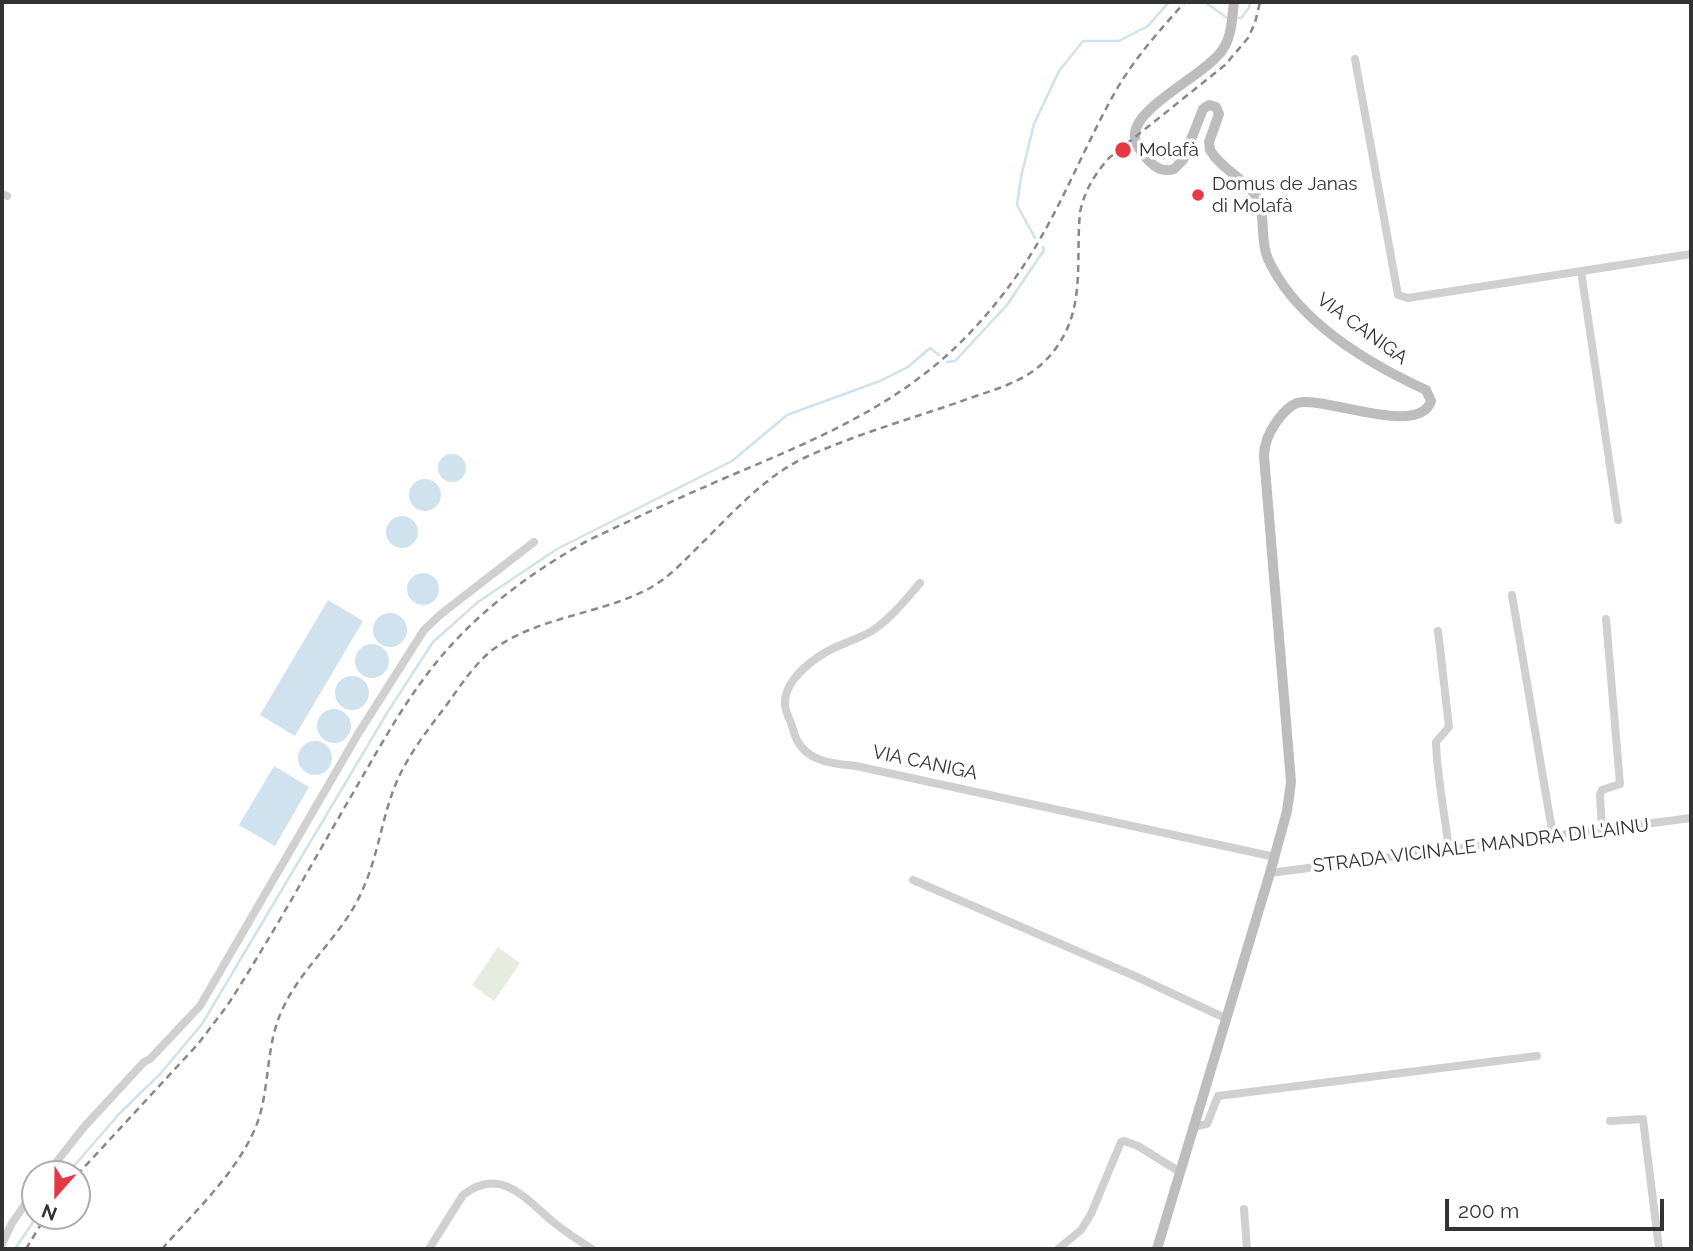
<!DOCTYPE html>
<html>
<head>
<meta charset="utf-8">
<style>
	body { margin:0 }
	#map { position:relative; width:1693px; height:1251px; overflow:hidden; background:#fff; font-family:Raleway,sans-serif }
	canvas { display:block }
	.frame { position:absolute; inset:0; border:4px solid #333; pointer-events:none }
	.north { position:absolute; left:21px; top:1160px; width:70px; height:70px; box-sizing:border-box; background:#fff; border:2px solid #adadad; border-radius:50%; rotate:201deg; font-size:19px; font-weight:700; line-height:28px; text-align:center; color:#333 }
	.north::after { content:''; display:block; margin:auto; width:24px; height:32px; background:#e63946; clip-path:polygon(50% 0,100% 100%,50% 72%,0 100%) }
	.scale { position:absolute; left:1445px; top:1199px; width:219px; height:32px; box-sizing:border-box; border:4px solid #333; border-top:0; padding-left:9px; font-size:21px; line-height:24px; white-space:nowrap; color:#333; -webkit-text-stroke:5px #fff; paint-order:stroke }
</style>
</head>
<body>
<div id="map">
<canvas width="1693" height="1251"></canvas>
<div class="frame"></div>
<div class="north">N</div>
<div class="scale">200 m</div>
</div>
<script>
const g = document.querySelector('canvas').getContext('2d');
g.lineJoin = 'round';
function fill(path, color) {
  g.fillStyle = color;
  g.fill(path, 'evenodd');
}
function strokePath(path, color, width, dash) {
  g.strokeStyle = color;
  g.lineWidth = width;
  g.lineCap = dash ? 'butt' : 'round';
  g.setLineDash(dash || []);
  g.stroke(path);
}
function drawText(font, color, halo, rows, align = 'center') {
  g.font = font + ' Raleway,sans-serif';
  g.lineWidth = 7;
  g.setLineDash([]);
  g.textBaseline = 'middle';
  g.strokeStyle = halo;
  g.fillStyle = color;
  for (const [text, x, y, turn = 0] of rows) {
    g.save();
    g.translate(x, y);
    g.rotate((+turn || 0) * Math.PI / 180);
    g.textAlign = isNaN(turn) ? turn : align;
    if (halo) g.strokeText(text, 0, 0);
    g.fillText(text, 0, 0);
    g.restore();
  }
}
const green = new Path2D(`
	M498,947L520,963L494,1001L472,985Z`);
const water = new Path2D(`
	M438 468a14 14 0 1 1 28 0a14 14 0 1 1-28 0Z
	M409 495a16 16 0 1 1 32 0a16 16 0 1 1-32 0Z
	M386 532a16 16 0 1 1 32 0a16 16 0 1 1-32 0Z
	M407 589a16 16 0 1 1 32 0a16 16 0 1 1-32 0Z
	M328,600L363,621L295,736L260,715Z
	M373 630a17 17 0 1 1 34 0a17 17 0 1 1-34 0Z
	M355 661a17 17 0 1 1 34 0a17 17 0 1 1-34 0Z
	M335 693a17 17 0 1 1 34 0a17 17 0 1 1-34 0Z
	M317 726a17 17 0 1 1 34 0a17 17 0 1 1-34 0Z
	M298 758a17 17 0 1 1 34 0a17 17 0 1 1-34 0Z
	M274,766L309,787L275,846L239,825Z`);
const stream = new Path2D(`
	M1205,2L1227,18
	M1234,18H1241L1249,8L1250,2
	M1035,238L1017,205L1021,177L1034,124L1059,71L1083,41H1119L1148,26L1169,2
	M947,362L955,361L1007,305L1044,250L1043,247
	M67,1174L119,1114L160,1074L202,1024L387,713L433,642L478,602L557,549L732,461L787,415L880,381L908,367L930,348L939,355
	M15,1249L37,1216`);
const street = new Path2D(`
	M1355,59L1398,295L1408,298L1691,254
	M2,194L7,196
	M1581,271L1618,520
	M920,583C906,599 893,616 875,629C863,637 849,641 836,647C816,656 784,679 785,704C785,712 791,721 793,729C800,760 829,764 856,766L1275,857
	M1512,595L1553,836
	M1438,631L1449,727L1436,742C1437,779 1445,814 1449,850
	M1602,830L1600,795L1602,790L1620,784L1606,619
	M1270,873L1691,818
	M913,880L1137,977L1225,1018
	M1610,1121L1643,1119L1659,1249
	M1193,1127L1207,1124L1218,1096L1537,1056
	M47,1174L84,1127L144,1062L150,1059L200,1006L358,734L424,630L441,614L534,542
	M1244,1209L1247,1249
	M2,1244L12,1223L35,1190
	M429,1249L463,1195C500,1166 525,1198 552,1221C564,1231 578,1240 592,1249
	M1058,1249L1081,1230L1091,1214L1121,1142L1124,1141L1138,1146L1180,1172`);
const secondary = new Path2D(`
	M1157,1249L1270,873L1287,811L1291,782L1264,456C1264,443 1269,432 1277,421C1282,414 1289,406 1297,403C1323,395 1419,438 1431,401L1426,390C1367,363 1296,320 1268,259C1259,239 1267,214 1256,196C1244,178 1221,169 1210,150L1209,142L1219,114L1216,107L1209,105L1203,109L1183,160L1174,169C1164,172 1157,169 1150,162C1143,155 1134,145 1135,134C1136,106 1207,74 1223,49C1232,36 1232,17 1234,2`);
const rail = new Path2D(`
	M77,1175L198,1044L227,1006C274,933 316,856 360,781C383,741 406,700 435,664C477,612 530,573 587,541C635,518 683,496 732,475C798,447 866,419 923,375C961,346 993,310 1020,271C1059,214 1081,153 1114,94C1133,60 1159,31 1185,2
	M26,1249L46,1216
	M162,1249C195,1211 243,1167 259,1118C270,1082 266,1043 283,1008C303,965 343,935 362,891C377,859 381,824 393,791C405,758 427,731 448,703C461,685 474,665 491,651C538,616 600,615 650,588C668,578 682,563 696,549C729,517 762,478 804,458C854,435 907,420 959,402C988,391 1023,384 1046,360C1088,316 1075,266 1080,212C1085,190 1094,175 1109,158L1225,65L1248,38L1255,23L1260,2`);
const markers = [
	[1123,150,9,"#e63946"],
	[1198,195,7,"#e63946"]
];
const poiNames = [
	["Molafà",1139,150],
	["Domus de Janas",1212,184],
	["di Molafà",1212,206]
];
const streetNames = [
	["VIA CANIGA",1362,329,36],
	["VIA CANIGA",925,763,12],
	["STRADA VICINALE MANDRA DI L'AINU",1481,846,-7]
];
fill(green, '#e6ecdf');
fill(water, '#cfe2ee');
strokePath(stream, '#cfe2ee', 2.5);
strokePath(street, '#d0d0d0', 8);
strokePath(secondary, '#bdbdbd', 10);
strokePath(rail, '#888', 2.5, [7, 5]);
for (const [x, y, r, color] of markers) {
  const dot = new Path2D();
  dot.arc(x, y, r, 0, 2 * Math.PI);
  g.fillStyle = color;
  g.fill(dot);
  strokePath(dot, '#fff', 2.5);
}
drawText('19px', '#333', '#fff', poiNames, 'left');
drawText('19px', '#333', '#fff', streetNames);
</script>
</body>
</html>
